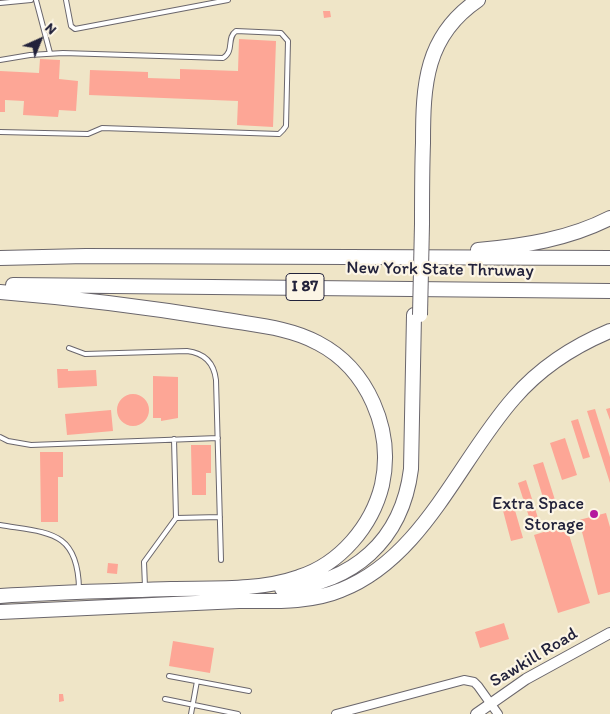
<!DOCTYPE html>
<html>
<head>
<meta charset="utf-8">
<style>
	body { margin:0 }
	#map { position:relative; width:610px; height:714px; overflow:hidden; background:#efe5c7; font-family:Itim,sans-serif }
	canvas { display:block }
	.north { position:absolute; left:15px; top:15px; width:50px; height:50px; -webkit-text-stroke:4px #fcf5e5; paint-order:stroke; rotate:44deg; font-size:14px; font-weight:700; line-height:20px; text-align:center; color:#22223b }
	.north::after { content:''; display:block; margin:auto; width:18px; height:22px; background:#22223b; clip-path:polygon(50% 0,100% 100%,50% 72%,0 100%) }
</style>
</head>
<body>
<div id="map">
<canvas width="610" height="714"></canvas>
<div class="north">N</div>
</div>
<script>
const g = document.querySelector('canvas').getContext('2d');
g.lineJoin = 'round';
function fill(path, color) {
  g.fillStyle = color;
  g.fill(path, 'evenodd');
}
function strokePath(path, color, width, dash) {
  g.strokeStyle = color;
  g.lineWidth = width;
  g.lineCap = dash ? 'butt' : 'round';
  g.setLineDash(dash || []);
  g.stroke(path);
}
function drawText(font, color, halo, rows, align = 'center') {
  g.font = font + ' Itim,sans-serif';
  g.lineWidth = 4.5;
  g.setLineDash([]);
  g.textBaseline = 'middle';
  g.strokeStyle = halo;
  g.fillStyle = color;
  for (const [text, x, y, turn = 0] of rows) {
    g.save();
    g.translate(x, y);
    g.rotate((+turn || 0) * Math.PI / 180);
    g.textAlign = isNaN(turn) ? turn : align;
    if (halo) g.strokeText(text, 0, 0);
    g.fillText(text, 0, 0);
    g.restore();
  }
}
const building = new Path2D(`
	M323,11H330L331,17L324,18Z
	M239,39L276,41L273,127L237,125L238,101L89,95L90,70L148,72V78L180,79V69L238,71Z
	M40,59L60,60L59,79L78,81L76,111L59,110L58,117L23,115L24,101L5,100V112H0V71L39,73Z
	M57,369H68V371L96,370L97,386L58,388Z
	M153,376L178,377V418L161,421V418H153Z
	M117 410a16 16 0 1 1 32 0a16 16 0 1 1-32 0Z
	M610,408V420L606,409Z
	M595,409L610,457V483L587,411Z
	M111,410L113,431L67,435L65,414Z
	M578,419L590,457L583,459L571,421Z
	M565,438L577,475L562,480L550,443Z
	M191,445H211V473H206V495H192Z
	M40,452H63V477H58V522H41Z
	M543,462L555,500L545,504L533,465Z
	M526,480L538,518L530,520L518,483Z
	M512,500L523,538L511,541L501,503Z
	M606,513L610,527V592L598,595L579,520Z
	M566,525L590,603L558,613L534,535Z
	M108,563L118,564L117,574L107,573Z
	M504,623L509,639L480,648L475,632Z
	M173,641L214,648L210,673L169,666Z
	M59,694H63L64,701L59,702Z`);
const service = new Path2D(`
	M36,0L50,53
	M66,0L71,26L75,29L228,0
	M0,3L31,0
	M0,60L30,55L63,53L223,58C235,51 226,38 236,31L281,33L288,41L286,126L283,130L279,134L102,128L88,134L0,132
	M69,348L85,354L187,351C204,353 214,363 216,380L221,560
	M0,437L8,441L31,445L218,438
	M176,518L220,517
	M0,525C48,533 78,530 79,589
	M145,587L144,562L176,518L174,439
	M169,676L249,691
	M165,699L238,714
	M191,714L197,681`);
const minor = new Path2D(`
	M336,714L464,680L474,682L478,686L498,714`);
const tertiary = new Path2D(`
	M476,714L526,679L610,633`);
const motorway = new Path2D(`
	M422,224C422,197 422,170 423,143C423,85 425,36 478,0
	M478,250C524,246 569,239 610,218
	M0,258L86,256L610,258
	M13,285L610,291
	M0,292C74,298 147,307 220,319C253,325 289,327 318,343C368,369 394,430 382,485C372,526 340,564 299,577C259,591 213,588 171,589C114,591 57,592 0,596
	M282,589C353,583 402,541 411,469L414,315
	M0,612L239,601C273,601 310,603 341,590C423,558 459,460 514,398C540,368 574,346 610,331`);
const motorwayBridge = new Path2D(`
	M420,315L422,224`);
const markers = [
	[594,514,5,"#b5179e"]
];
const shields = [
	[305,287,38]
];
const shieldNames = [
	["I 87",305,287]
];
const streetNames = [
	["New York State Thruway",440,270,1],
	["Sawkill Road",534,658,-31]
];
const poiNames = [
	["Extra Space",584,504],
	["Storage",584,525]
];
fill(building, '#fda696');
strokePath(service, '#6a666c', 6);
strokePath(minor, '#6a666c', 10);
strokePath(tertiary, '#6a666c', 12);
strokePath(motorway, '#6a666c', 16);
strokePath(service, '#fff', 4);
strokePath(minor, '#fff', 8);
strokePath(tertiary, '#fff', 10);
strokePath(motorway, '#fff', 14);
strokePath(motorwayBridge, '#6a666c', 16, []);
strokePath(motorwayBridge, '#fff', 14);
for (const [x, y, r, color] of markers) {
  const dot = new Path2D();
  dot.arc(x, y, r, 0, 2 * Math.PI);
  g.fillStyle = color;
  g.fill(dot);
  strokePath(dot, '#fcf5e5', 2);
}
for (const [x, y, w] of shields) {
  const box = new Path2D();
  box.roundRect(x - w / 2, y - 13.5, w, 27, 4);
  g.fillStyle = '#fcf5e5';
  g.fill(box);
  strokePath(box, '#22223b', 1);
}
drawText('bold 16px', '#22223b', null, shieldNames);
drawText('18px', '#22223b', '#fcf5e5', streetNames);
drawText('18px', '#22223b', '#fcf5e5', poiNames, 'right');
</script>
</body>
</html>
